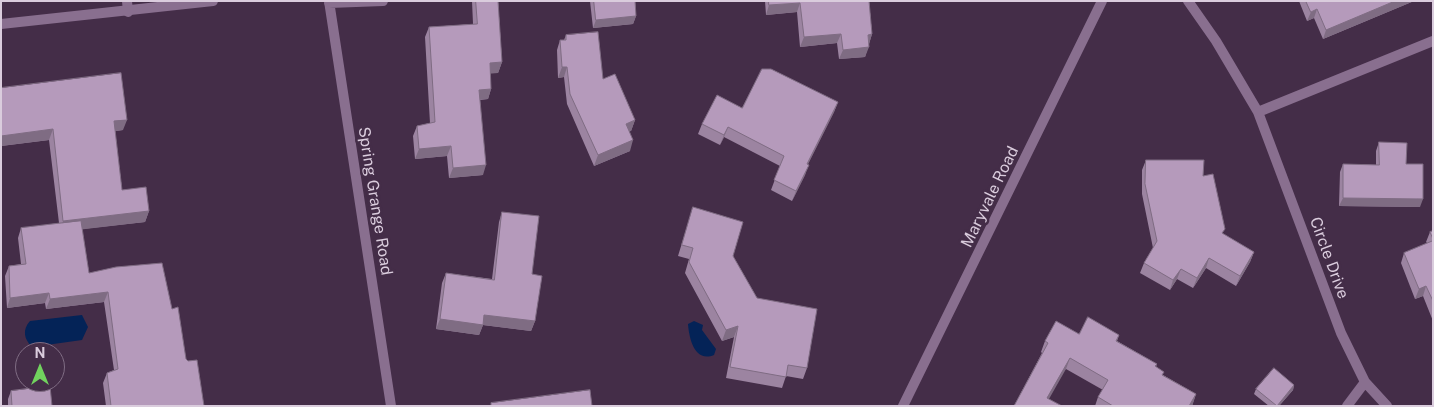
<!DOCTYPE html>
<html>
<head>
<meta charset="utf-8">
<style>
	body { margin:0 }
	#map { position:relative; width:1434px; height:407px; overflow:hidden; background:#442d48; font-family:"Public Sans",sans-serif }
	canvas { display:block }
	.frame { position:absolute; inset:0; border:2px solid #daccdd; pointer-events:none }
	.north { position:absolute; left:15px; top:342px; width:50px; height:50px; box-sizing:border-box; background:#442d48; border:1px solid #806d84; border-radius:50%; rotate:0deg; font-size:14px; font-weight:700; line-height:20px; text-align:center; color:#daccdd }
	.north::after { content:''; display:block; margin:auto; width:18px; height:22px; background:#71d25e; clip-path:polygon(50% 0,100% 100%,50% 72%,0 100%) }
</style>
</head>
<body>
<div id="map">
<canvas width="1434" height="407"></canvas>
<div class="frame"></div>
<div class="north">N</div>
</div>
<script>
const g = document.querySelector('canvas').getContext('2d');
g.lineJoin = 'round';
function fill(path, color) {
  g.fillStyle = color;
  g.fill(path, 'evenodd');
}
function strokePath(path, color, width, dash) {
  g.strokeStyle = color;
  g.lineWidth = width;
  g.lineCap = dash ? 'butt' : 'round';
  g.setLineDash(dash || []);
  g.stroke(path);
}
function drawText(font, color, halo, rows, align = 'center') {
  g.font = font + ' "Public Sans",sans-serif';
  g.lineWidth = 5;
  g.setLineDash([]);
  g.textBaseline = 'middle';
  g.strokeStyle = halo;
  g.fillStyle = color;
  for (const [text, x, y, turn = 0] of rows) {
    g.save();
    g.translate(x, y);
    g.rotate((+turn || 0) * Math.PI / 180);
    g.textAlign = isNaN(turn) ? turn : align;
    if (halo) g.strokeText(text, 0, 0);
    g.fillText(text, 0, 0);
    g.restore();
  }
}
const water = new Path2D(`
	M82,315L88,327L82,340L32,347C24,339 22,330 30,321Z
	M694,321L703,325L702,330L716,349L714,355C694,363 689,337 688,324Z`);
const service = new Path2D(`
	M127,1L128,12`);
const minor = new Path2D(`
	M329,1L391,406
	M1188,1L1216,41L1258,112L1341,333L1365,382L1387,406
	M329,3L383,1
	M1,24L213,1
	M1258,112L1433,41
	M1347,406L1365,382`);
const tertiary = new Path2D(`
	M903,406L1102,1`);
const wall = new Path2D(`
	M472,1H498L502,62L498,73H490L491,89L488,99L480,100L483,175L449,178L447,156L415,159L413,136L417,126L430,123L425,37L429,27L473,24Z
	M590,1H635L636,16L633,24L593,28Z
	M765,1H869L872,34L865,57L839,59L837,43L800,47L797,12L766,15Z
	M1299,1H1414L1323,39L1314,18L1307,21Z
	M566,35L603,79L635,120L631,131H629L630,151L594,166L567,104L564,77L558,78L557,50L560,40H564Z
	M1,88L123,130L115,131L122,190L149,211L145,222L82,229L89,273L172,309L186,359L204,406H106L103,383L107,373L114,370L104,302L46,309L45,303L7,308L5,276L9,266L21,264L18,238L21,228L59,223L49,140L1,146Z
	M838,102L834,112L808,164L805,175L792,201L771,190L780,166L724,137L720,145L698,134L702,124L742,108Z
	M1379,142L1406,164L1420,207L1339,206L1340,172L1343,164L1376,165V151Z
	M1146,160L1203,176L1223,234L1254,252L1250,262L1236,286L1206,268L1193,288L1177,279L1170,290L1140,273L1144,263L1153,248L1142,194V170Z
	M693,207L733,256L757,298L807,368L803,379L786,376L782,388L726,378L734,337L722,341L685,273L689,259L678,256Z
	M502,212L532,274L535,321L531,331L483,325L479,335L436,329L442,283L446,273L492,279L499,222Z
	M1433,231V321L1423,296L1415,299L1401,263L1404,253L1427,243L1426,242L1430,232Z
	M1079,334L1119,335L1117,341L1157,364L1156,367L1163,375L1196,394L1192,406H1095L1098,397L1103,390L1066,369L1014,406L1042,353L1041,352L1045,341Z
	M1294,385L1293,390L1279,406H1269L1254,394L1256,389Z
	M11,391L52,406H8V399Z`);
const shadedWall = new Path2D(`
	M1395,1H1414L1323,39L1326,30Z
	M800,3L797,12L766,15L769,5Z
	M1317,9L1314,18L1307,21L1311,12Z
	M636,16L633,24L593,28L596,20Z
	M841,34L837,43L800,47L804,37Z
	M872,34L869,44L868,35Z
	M869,47L865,57L839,59L843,50Z
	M502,62L498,73L486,74L490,63Z
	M562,67H567L564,77L558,78Z
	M491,89L488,99L475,100L479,90Z
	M838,102L834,112L803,174L807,164Z
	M127,120L123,130L110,132L114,121Z
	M635,120L631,131L622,134L626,124Z
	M728,127L724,137L720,145L724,135Z
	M53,129L49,140L1,146V136Z
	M633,140L630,151L594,166L598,155Z
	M451,146L447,156L415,159L419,149Z
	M486,165L483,175L449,178L453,168Z
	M809,165L805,175L792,201L796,191Z
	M1343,198L1423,199L1420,207L1339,206Z
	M149,211L145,222L60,232L63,221Z
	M1254,252L1250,262L1236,286L1240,276Z
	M1209,258L1206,268L1193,288L1197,278Z
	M1181,269L1177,279L1170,290L1173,280Z
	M1426,286L1423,296L1415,299L1419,289Z
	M108,292L104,302L46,309L50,299Z
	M49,293L45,303L7,308L10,298Z
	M484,315L535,321L531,331L483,325L479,335L436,329L440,319Z
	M738,326L734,337L722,341L726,330Z
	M1070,358L1066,369L1045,406L1047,398Z
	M1294,385L1293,390L1279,406H1277Z
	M1196,394L1192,406H1189Z`);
const building = new Path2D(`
	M476,1H498L502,62L490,63L491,89L479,90L486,165L453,168L451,146L419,149L417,126L435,122L429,27L477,24Z
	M594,1H635L636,16L596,20Z
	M769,1H869L872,34L868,35L869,47L843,50L841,34L804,37L800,3L769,5Z
	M1306,1H1395L1326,30L1317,9L1311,12Z
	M598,32L603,79L615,74L635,120L626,124L633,140L598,155L570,94L567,67H562L560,40H566V35Z
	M762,69H771L838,102L807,164L809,165L796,191L774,180L784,156L728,127L724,135L702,124L717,95L742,108Z
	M121,73L127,120L114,121L122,190L146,187L149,211L63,221L53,129L1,136V88Z
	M1379,142L1407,143L1406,164H1423V199L1343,198V164L1379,165Z
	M1146,160H1204L1203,176L1213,174L1225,229L1222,233L1254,252L1240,276L1209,258L1197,278L1181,269L1173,280L1144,263L1157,241L1145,184Z
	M693,207L743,222L733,256L757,298L817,309L807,368L788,365L786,377L730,367L738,326L726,330L689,262L693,248L682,245Z
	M502,212L539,216L532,274L542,276L535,321L484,315L483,325L440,319L446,273L494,280Z
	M81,221L89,273L116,267L162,263L172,309L178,307L186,359L188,361L197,360L204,406H111L107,373L118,369L108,292L50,299L49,293L10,298L9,266L26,264L21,228Z
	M1433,231V239L1430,232Z
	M1433,241V301L1426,286L1419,289L1404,253Z
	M1088,317L1119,335L1116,341L1157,364L1155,366L1164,372L1162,375L1196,394L1189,406H1113L1098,397L1108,380L1070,358L1047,398L1062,406H1014L1048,343L1045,341L1056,321L1079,334Z
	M1274,368L1294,385L1277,406L1256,389Z
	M50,386L52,406H12L11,391Z
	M590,390L592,406H491V403Z`);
const streetNames = [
	["Maryvale Road",990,197,-64],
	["Spring Grange Road",375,201,81],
	["Circle Drive",1329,258,70]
];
fill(water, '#042357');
strokePath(service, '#896f8f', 10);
strokePath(minor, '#896f8f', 10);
strokePath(tertiary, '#896f8f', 10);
fill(wall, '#9c84a1');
fill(shadedWall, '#7f6c83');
fill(building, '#b59abb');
strokePath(building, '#7f6c83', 1);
drawText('16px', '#daccdd', '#442d48', streetNames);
</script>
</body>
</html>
